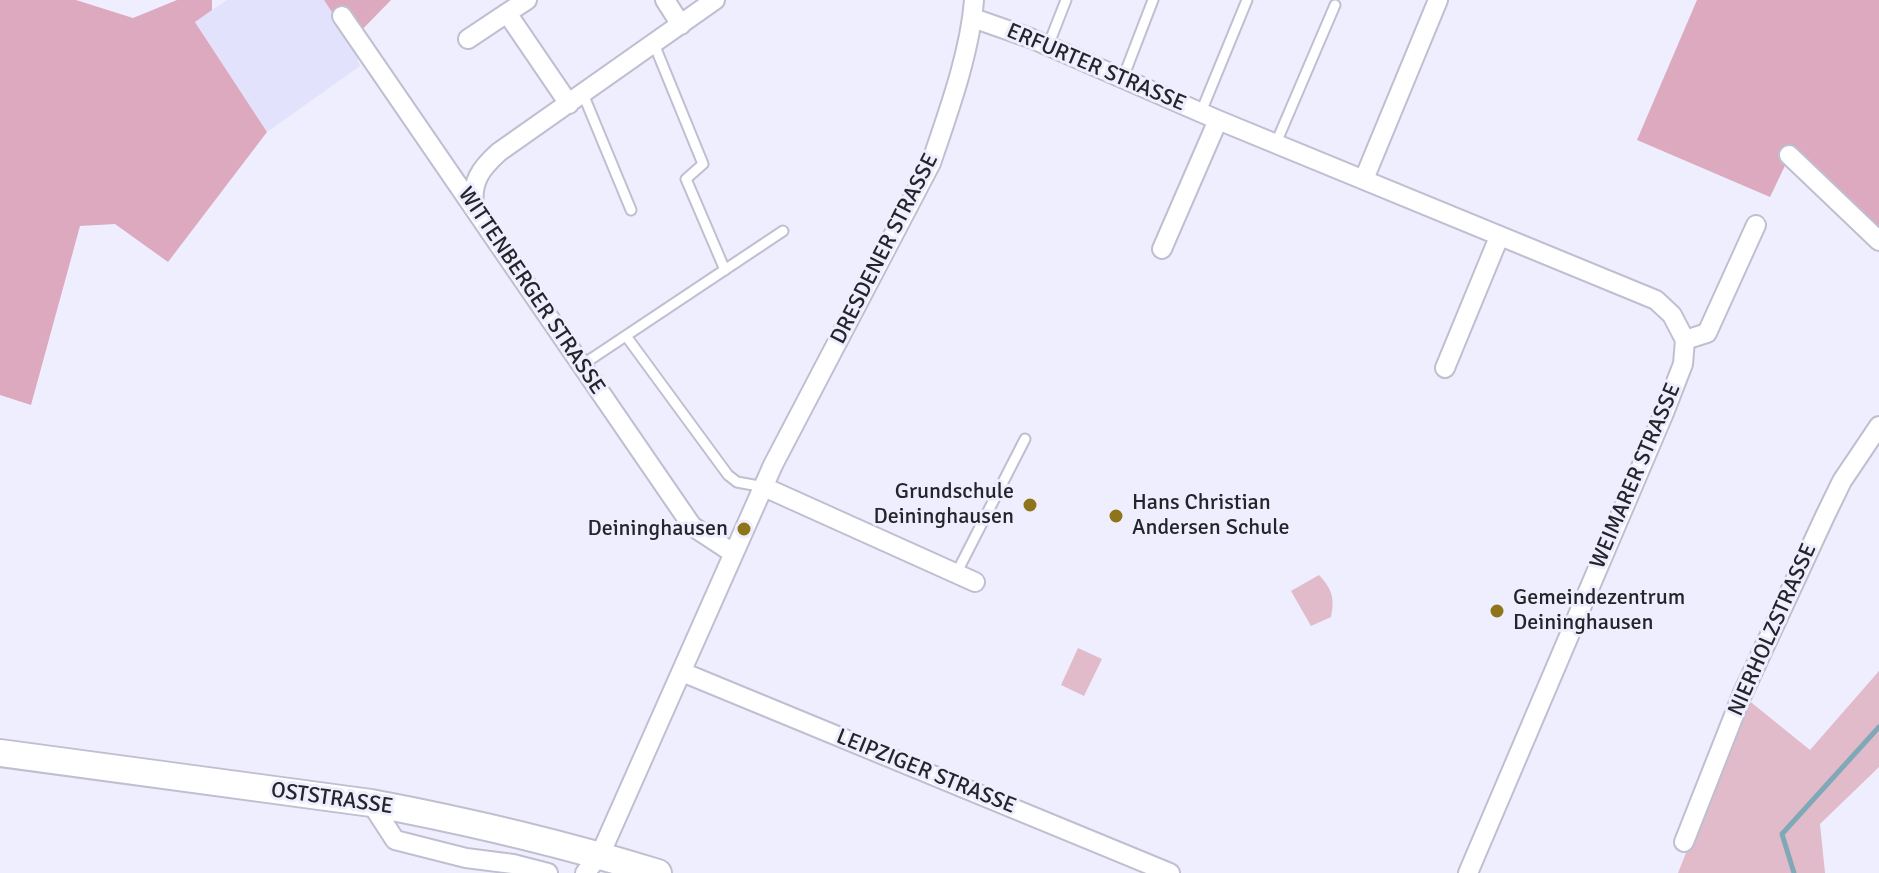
<!DOCTYPE html>
<html>
<head>
<meta charset="utf-8">
<style>
	body { margin:0 }
	canvas { display:block; background:#eeeefe }
</style>
</head>
<body>
<canvas width="1879" height="873"></canvas>
<script>
const g = document.querySelector('canvas').getContext('2d');
g.lineJoin = 'round';
function fill(path, color) {
  g.fillStyle = color;
  g.fill(path, 'evenodd');
}
function strokePath(path, color, width, dash) {
  g.strokeStyle = color;
  g.lineWidth = width;
  g.lineCap = dash ? 'butt' : 'round';
  g.setLineDash(dash || []);
  g.stroke(path);
}
function drawText(font, color, halo, rows, align = 'center') {
  g.font = font + ' Signika,sans-serif';
  g.lineWidth = 6;
  g.setLineDash([]);
  g.textBaseline = 'middle';
  g.strokeStyle = halo;
  g.fillStyle = color;
  for (const [text, x, y, turn = 0] of rows) {
    g.save();
    g.translate(x, y);
    g.rotate((+turn || 0) * Math.PI / 180);
    g.textAlign = isNaN(turn) ? turn : align;
    if (halo) g.strokeText(text, 0, 0);
    g.fillText(text, 0, 0);
    g.restore();
  }
}
const built = new Path2D(`
	M227,0H324L351,41L360,66L267,132L195,21Z`);
const green = new Path2D(`
	M1319,575C1332,589 1335,598 1331,617L1311,626L1291,591Z
	M1078,648L1102,659L1084,696L1061,685Z
	M1879,671V767L1820,824L1825,873H1678L1747,699L1810,750Z`);
const forest = new Path2D(`
	M0,0H76L133,18L177,0H212V10L195,22L267,132L168,262L115,224L80,226L31,405L0,395Z
	M324,0H391L351,41Z
	M1697,0H1879V236L1792,151L1770,197L1637,140Z`);
const stream = new Path2D(`
	M1794,873L1782,834L1879,727`);
const service = new Path2D(`
	M654,44L703,164L686,179L725,270
	M1048,46L1066,0
	M1123,78L1153,0
	M583,94L631,210
	M1201,112L1247,0
	M1276,143L1335,5
	M626,336L728,475L737,482L764,487
	M582,365L783,231
	M957,572L1025,439`);
const minor = new Path2D(`
	M665,0L681,25
	M507,13L527,0
	M342,16L692,526L733,553
	M973,18L1030,38L1218,120L1656,300L1672,315L1685,340
	M468,39L507,13L569,104
	M1789,155L1879,241
	M1364,179L1438,0
	M474,208C471,182 480,169 499,152L715,0
	M1162,249L1218,120
	M1685,340L1707,333L1756,225
	M1445,368L1499,237
	M764,487L975,582
	M682,672L1170,873
	M371,803L395,840L466,858L513,864L548,873
	M1684,842L1742,695L1825,516L1842,481L1879,426
	M585,873L600,855L773,465L931,163C948,113 970,53 974,0
	M1468,873L1664,413L1683,364L1685,340`);
const secondary = new Path2D(`
	M0,753L371,803C467,821 564,844 658,873`);
const markers = [
	[1030,505,8,"#8f751a"],
	[1116,516,8,"#8f751a"],
	[744,529,8,"#8f751a"],
	[1497,611,8,"#8f751a"]
];
const streetNames = [
	["ERFURTER STRASSE",1096,68,23],
	["DRESDENER STRASSE",885,249,-63],
	["WITTENBERGER STRASSE",531,291,56],
	["WEIMARER STRASSE",1636,476,-67],
	["NIERHOLZSTRASSE",1773,630,-66],
	["LEIPZIGER STRASSE",926,772,22],
	["OSTSTRASSE",332,799,8]
];
const poiNames = [
	["Grundschule",1014,492],
	["Deininghausen",1014,517],
	["Hans Christian",1132,503,"left"],
	["Andersen Schule",1132,528,"left"],
	["Deininghausen",728,529],
	["Gemeindezentrum",1513,598,"left"],
	["Deininghausen",1513,623,"left"]
];
fill(built, '#e2e2fd');
fill(green, '#e1bbca');
fill(forest, '#dca9bf');
strokePath(stream, '#7fa9b7', 5);
strokePath(service, '#bfbfd1', 13);
strokePath(minor, '#bfbfd1', 22);
strokePath(secondary, '#bfbfd1', 30);
strokePath(service, '#fff', 9);
strokePath(minor, '#fff', 18);
strokePath(secondary, '#fff', 26);
for (const [x, y, r, color] of markers) {
  const dot = new Path2D();
  dot.arc(x, y, r, 0, 2 * Math.PI);
  g.fillStyle = color;
  g.fill(dot);
  strokePath(dot, '#eeeefe', 3);
}
drawText('22px', '#24242b', '#eeeefe', streetNames);
drawText('22px', '#24242b', '#eeeefe', poiNames, 'right');
</script>
</body>
</html>
